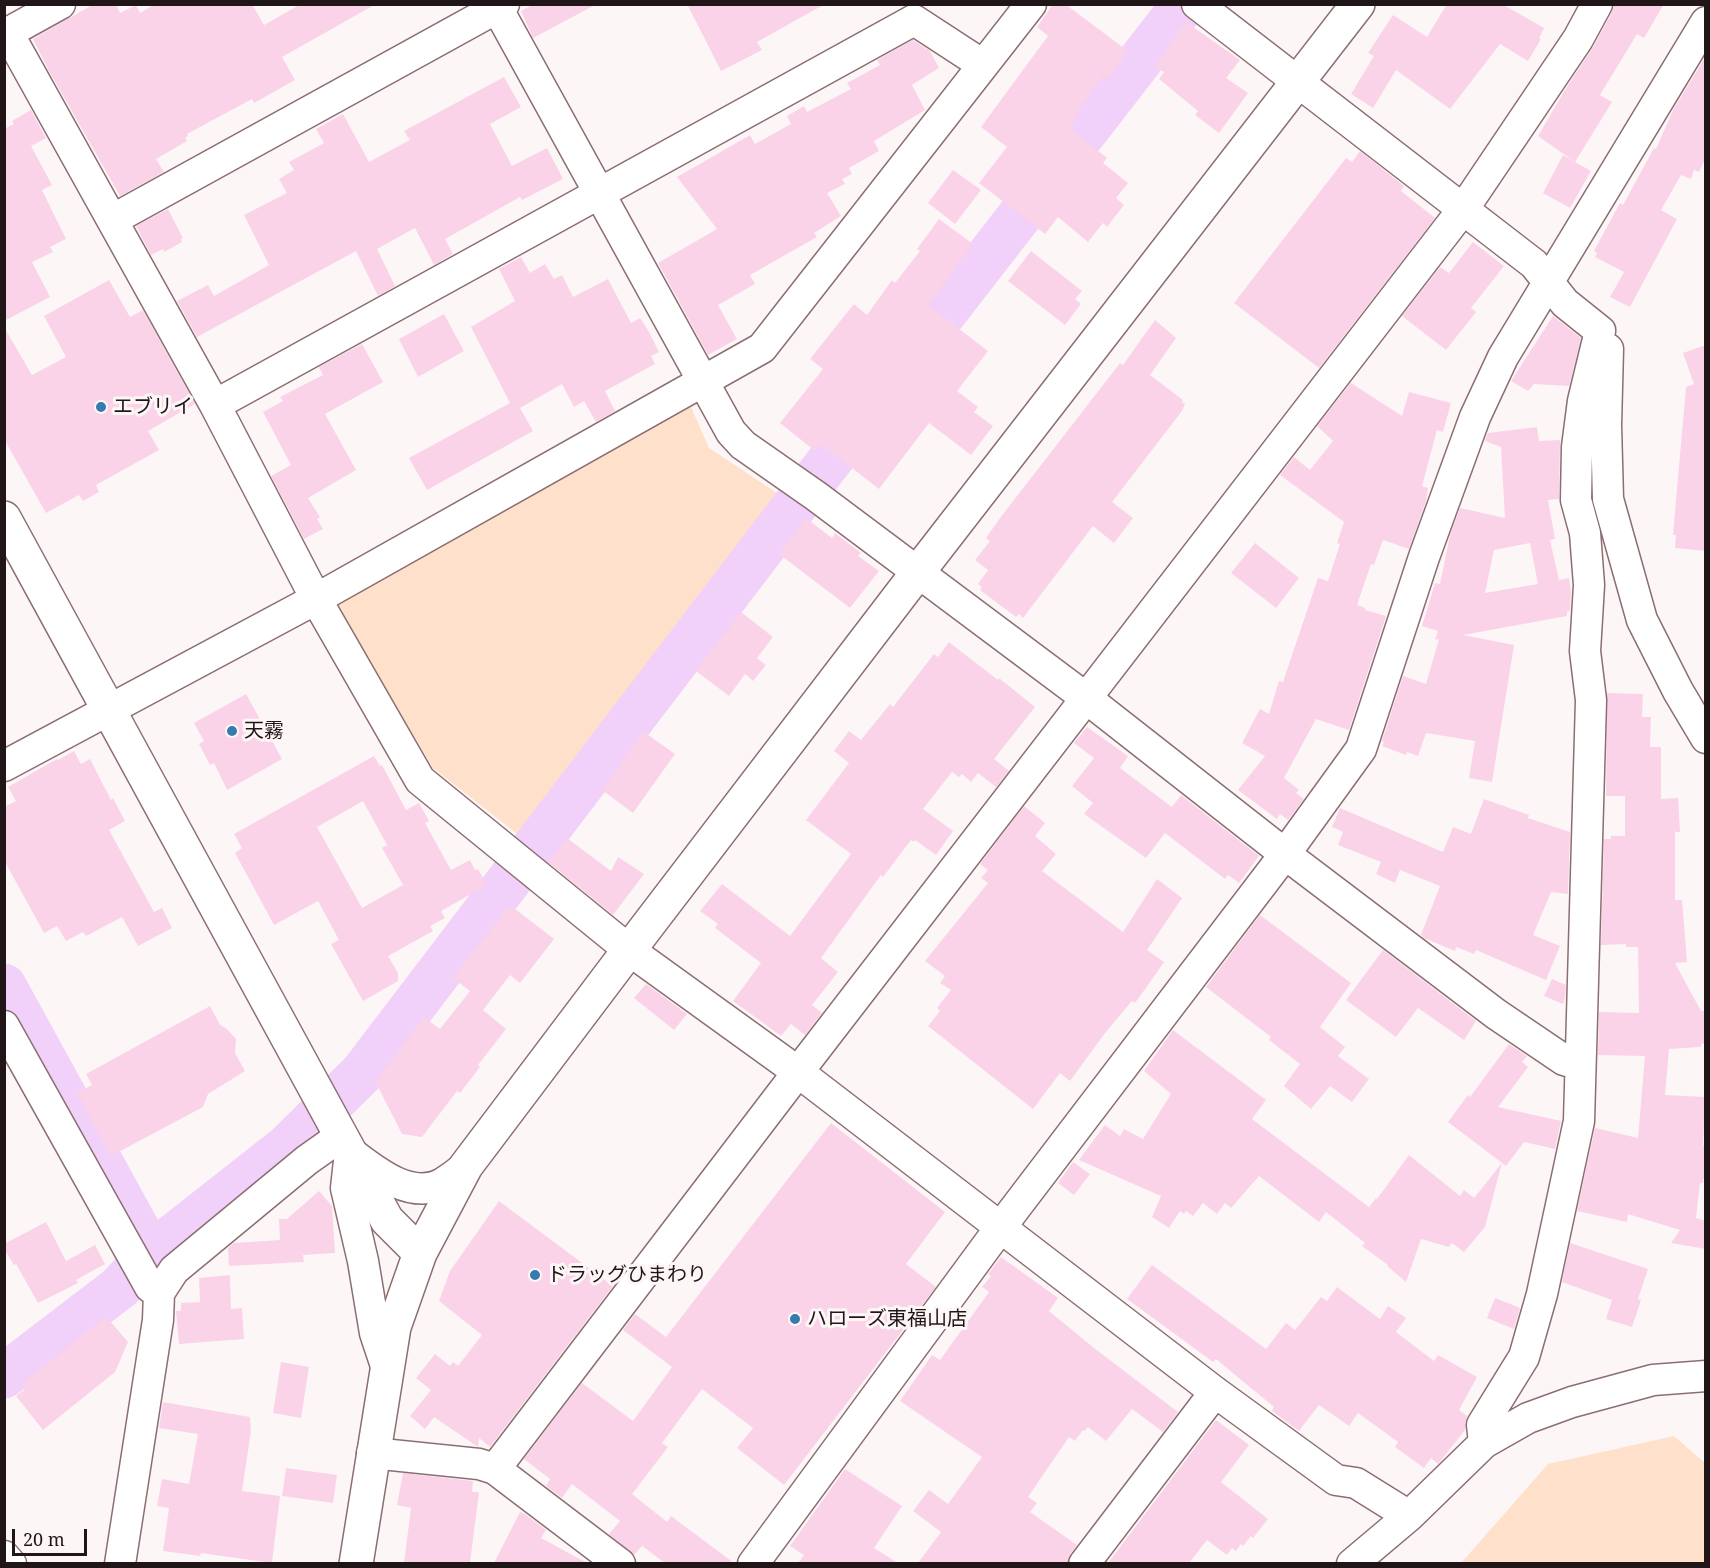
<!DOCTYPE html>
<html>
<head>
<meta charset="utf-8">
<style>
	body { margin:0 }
	#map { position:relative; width:1710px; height:1568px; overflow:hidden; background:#fdf6f7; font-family:"Noto Serif",serif }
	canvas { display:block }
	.frame { position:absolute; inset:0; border:6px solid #211617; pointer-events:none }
	.scale { position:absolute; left:12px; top:1529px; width:75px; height:27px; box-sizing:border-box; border:3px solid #211617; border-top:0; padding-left:8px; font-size:18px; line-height:21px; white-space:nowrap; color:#211617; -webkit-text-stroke:4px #fdf6f7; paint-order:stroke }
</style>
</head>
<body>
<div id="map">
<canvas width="1710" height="1568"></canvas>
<div class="frame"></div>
<div class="scale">20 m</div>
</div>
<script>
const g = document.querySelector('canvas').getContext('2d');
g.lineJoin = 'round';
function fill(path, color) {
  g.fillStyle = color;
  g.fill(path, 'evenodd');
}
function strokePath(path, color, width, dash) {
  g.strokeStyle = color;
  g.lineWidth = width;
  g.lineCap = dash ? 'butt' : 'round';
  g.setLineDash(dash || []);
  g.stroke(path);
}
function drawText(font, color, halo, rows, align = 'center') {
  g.font = font + ' "Noto Serif","Noto Sans JP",serif';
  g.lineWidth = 6;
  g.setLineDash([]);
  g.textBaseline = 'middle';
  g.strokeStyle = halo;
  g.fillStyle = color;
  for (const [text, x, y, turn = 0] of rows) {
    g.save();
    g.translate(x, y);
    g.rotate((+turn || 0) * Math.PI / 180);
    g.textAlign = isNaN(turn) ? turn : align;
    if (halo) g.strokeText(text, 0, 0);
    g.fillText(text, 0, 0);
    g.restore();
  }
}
const green = new Path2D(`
	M691,407L709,448L786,499L525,840L433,768L335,605Z
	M1674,1436L1705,1463V1563H1461L1548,1464Z`);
const river = new Path2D(`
	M4,986L151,1254
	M4,1376L119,1288L151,1254L287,1147L363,1072L793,508L1184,4`);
const building = new Path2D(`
	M94,4H116L120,13L136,5L140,13L155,4H252L264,25L301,4H376L282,57L295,80L254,103L252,99L187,134L188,136L185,138L187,141L156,159L164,172L120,196L49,71L33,39Z
	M534,4H597L533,38L521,11Z
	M687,4H825L757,42L762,50L721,71Z
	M1053,4H1065L1128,51L1108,79L1103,76L1077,112L1079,113L1069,128L1107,158L1103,163L1128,183L1116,198L1124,205L1107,227L1103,223L1088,242L1058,217L1045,234L979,183L1007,147L981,127L1048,36L1037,27Z
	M1447,4H1502L1544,28L1539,38L1541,39L1528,61L1500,44L1450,109L1396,70L1373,108L1351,94L1374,56L1368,53L1393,15L1427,37Z
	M1614,4H1664L1644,38L1637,34L1600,95L1612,102L1575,162L1591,171L1570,208L1543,193L1563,155L1575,162L1538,136L1563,93L1593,47L1612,12Z
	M1186,22L1240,60L1226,78L1248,93L1219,133L1195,115L1198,111L1159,79L1164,72L1155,66Z
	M913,40L930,51L939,68L912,85L925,110L874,141L879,151L849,168L852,174L842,179L845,184L827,193L841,216L814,233L817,237L750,275L755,284L718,305L737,339L708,355L658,263L717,229L677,177L750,135L755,144L791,124L787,116L804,106L807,112L851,89L847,83L880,65L877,60Z
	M1706,56V157L1699,172L1694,170L1691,179L1681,175L1661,210L1677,219L1630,307L1610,297L1624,272L1595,257L1597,253L1594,251L1620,203L1623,205L1654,148L1656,149L1673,110Z
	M504,77L521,107L490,124L512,166L547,148L563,179L522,200L520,197L445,239L453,254L434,265L415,228L377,249L395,286L378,296L356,251L197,337L177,301L208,285L214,296L269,265L244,215L287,193L279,179L294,170L289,162L324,143L316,129L343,114L369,162L410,140L404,131Z
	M31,110L46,138L31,146L52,185L42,190L66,239L50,247L53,252L32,262L50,297L4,321V129L14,124L12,121Z
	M1360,151L1404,186L1401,191L1435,218L1319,368L1234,303L1346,158L1352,162Z
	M953,170L981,190L955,224L928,203Z
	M168,209L183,238L181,239L182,242L164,252L163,249L151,255L136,226Z
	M939,219L973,244L928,305L988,351L957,391L978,407L974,412L993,426L971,455L929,423L879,489L821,444L815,451L780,423L823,369L810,359L854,304L867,315L892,280L895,283L920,251L917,249Z
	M1473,242L1504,266L1471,308L1476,312L1446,350L1402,316L1440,267L1449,273Z
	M1031,251L1082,291L1075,299L1081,304L1065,325L1008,281Z
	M521,257L530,273L545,264L554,279L562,275L573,297L608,279L631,323L640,318L649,332L659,352L651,356L655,364L605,391L615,411L596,422L584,401L574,407L562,384L520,408L533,431L427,490L409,458L510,403L471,327L515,301L499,269Z
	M109,280L130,317L143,310L195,404L148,431L159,450L96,485L99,492L83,501L79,495L46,513L4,439V327L32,375L66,357L44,316Z
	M444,314L464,351L418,377L399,339Z
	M1553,316L1581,338L1569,386L1534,384L1528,391L1511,381Z
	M1155,320L1176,338L1150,375L1183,400L1182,402L1185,404L1182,411L1112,502L1133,518L1114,543L1093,526L1023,618L1019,614L1016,617L980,590L982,587L978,584L988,570L975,560L990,541L986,538L1000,518L1120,363L1123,365Z
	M362,344L383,382L325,414L356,470L308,498L320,517L317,519L323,529L304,539L271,476L291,465L263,412L283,401L280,397L323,375L319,367Z
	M1706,345V551L1675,548L1676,535H1673L1686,387L1694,384L1683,353Z
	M1351,383L1402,416L1409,392L1451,403L1443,432L1437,430L1422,486L1428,488L1426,501L1409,549L1383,540L1374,565L1371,564L1357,605L1365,608V610L1386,616L1349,730L1316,719L1284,778L1299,790L1296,793L1304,799L1288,820L1280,814L1277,819L1238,790L1265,756L1242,743L1260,709L1269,714L1279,681L1283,682L1318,578L1328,581L1340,544L1337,543L1344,522L1280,475L1294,457L1310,470L1333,441L1317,426Z
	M1537,427L1539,441L1560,440L1559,499L1548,500L1555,539L1550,540L1559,580L1569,578L1571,592L1570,611L1567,612V616L1463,635L1514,645L1492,782L1469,778L1475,741L1426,733L1418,756L1407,752L1406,755L1382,746L1384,742L1382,741L1403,676L1426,684L1439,639L1435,640L1438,631L1422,626L1435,583L1440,584L1450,535L1460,508L1505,518L1501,447L1485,441L1488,433ZM1530,543L1538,584L1485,593L1494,550Z
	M806,518L832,538L835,533L861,553L858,556L879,571L850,608L779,554Z
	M1255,543L1299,578L1276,608L1231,573Z
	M741,612L773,637L757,658L766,665L753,681L745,674L729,696L696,671Z
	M949,642L998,680L999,678L1035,707L994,759L1009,771L996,787L978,773L971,782L962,774L959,777L952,772L923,809L953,831L936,855L915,840L914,842L911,840L883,877L881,875L821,958L838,972L812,1005L822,1013L805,1035L791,1024L781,1036L733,1001L761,963L715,928L718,924L700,911L722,884L790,936L851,854L806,820L849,763L834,751L849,731L861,740L890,704L893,707L934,654L938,657Z
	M1607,693L1643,694L1642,717H1651L1650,747H1661V799L1678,798L1680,832H1675V900H1682L1687,962L1675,963L1701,1011H1706V1043L1701,1044V1047L1669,1049L1665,1095L1705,1097L1703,1145H1706V1165L1703,1183H1700L1696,1218L1706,1221V1249L1671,1243L1680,1230L1628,1214L1627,1222L1577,1211L1595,1128L1638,1138L1645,1056L1598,1055L1599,1012L1639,1013L1638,947H1626V944L1601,945L1604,839H1611V836H1625V796H1606Z
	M246,694L282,759L227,790L214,763L210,765L199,744L204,741L194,723Z
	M1087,727L1128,756L1120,768L1172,807L1181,795L1259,856L1239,883L1228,875L1225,879L1165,833L1146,858L1084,814L1093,803L1072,786L1094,758L1074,743Z
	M644,732L675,754L633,813L602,790Z
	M74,751L81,764L90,759L111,800L113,798L125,821L109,830L154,912L162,908L172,928L138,946L122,917L86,936L83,932L66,941L57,926L44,933L4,860V807L16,801L8,787L57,759L58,760Z
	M374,756L380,766L382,765L406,810L419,803L429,821L425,823L451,870L470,860L475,870L478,869L487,885L441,911L445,918L430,926L433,931L388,956L398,973V981L363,1001L331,944L339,940L318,901L274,925L235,853L242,848L234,834ZM363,801L387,845L382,848L403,885L362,908L317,827Z
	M1484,799L1529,815L1528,818L1570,832L1568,894L1551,892L1533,935L1560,946L1546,980L1476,950L1474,954L1456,947L1455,951L1424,938L1421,935L1440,886L1400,870L1395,883L1376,874L1381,862L1338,845L1343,832L1332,827L1340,808L1443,852L1453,827L1471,834Z
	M1024,806L1045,823L1035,836L1056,854L1042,871L1123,932L1157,879L1182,898L1147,950L1164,962L1148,985L1135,1003L1132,1001L1105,1033L1070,1081L1060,1073L1033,1109L928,1026L940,1011L937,1008L951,990L940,983L945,976L925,961L988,883L981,878L988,870L980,864Z
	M567,838L611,871L618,857L644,874L613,915L548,862Z
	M507,908H514L554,939L520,983L510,975L483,1010L506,1029L478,1065L480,1067L460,1093L457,1091L422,1137L402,1134L375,1081L402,1048L401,1047L424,1017L440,1029L470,991L453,978Z
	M1260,915L1351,983L1320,1027L1345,1047L1338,1056L1369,1079L1352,1102L1330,1086L1311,1109L1284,1086L1300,1064L1269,1040L1271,1037L1206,987Z
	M1383,950L1476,1021L1464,1040L1418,1008L1396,1037L1346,1000Z
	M1552,979L1566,985L1565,998L1563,1004L1544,996Z
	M646,984L687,1014L674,1030L634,998Z
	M210,1006L220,1025L227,1029L236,1039L235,1053L245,1071L208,1094L203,1107L111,1156L77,1093L92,1085L86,1074Z
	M1173,1030L1266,1100L1252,1119L1369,1207L1376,1198L1377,1199L1409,1155L1460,1196L1464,1190L1474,1198L1502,1163L1485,1227L1464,1252L1452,1243L1449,1247L1421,1239L1406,1282L1387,1266L1388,1265L1362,1246L1365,1243L1326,1212L1319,1222L1259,1176L1231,1208L1225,1203L1217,1214L1203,1203L1193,1216L1186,1211L1184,1214L1180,1211L1169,1228L1152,1217L1161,1196L1079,1160L1105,1125L1120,1136L1124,1129L1143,1139L1171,1094L1144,1071Z
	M1509,1044L1527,1056L1522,1062L1528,1067L1498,1107L1561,1121L1555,1149L1524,1142L1506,1166L1448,1122L1468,1095L1470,1097Z
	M831,1123L945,1212L906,1264L936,1287L784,1485L737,1448L753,1428L702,1389L662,1443L668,1447L632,1494L667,1522L671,1516L734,1563H665L642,1546L634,1555L609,1534L620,1521L572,1484L562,1498L546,1486L550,1479L524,1459L582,1383L633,1421L672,1367L623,1330L635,1314L666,1337Z
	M1073,1162L1090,1174L1074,1195L1058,1183Z
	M319,1191L332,1206L335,1253L303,1255L304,1262L229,1266L228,1248L234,1243L280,1240L279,1219H287Z
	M499,1201L613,1286L490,1447L479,1438L478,1447L434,1417L425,1429L410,1416L431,1390L416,1378L435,1354L450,1366L453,1362L458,1366L482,1335L439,1301L450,1271Z
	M46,1222L66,1261L95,1245L105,1264L76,1280L78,1283L38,1303L16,1264L14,1265L4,1249V1244Z
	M1570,1243L1648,1269L1638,1299L1641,1300L1632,1327L1606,1319L1612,1300L1562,1282Z
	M1001,1257L1058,1298L1049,1311L1094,1348L1178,1412L1163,1432L1132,1409L1106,1441L1088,1427L1085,1431L1083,1430L1075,1441L1069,1437L1028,1497L1037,1503L1030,1512L1077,1545L1070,1554L1067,1563H918L941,1532L913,1511L929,1490L948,1504L982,1457L900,1401L932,1355L940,1360L989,1292L982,1287L991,1276L988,1274Z
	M1152,1265L1266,1349L1286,1323L1295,1330L1321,1297L1327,1301L1337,1287L1380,1319L1388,1306L1406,1318L1396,1332L1434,1361L1438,1355L1477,1377L1459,1410L1467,1416L1465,1430L1438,1464L1431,1458L1424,1468L1395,1447L1398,1442L1358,1413L1349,1426L1319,1405L1299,1431L1272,1411L1274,1407L1216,1359L1213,1362L1127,1299Z
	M230,1275L231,1309L242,1308L244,1339L179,1344L176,1311H181V1303L200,1302L199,1278Z
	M1495,1298L1520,1308L1514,1329L1487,1318Z
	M105,1317L108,1322L110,1321L128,1342L115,1372L43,1430L16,1396L25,1389L22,1384Z
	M281,1362L309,1367L301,1418L273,1413Z
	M163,1402L250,1417L251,1431L242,1491L280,1496L272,1563L201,1553L200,1556L163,1551L169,1508L157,1506L162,1479L189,1484L198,1434L159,1428Z
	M1216,1420L1249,1445L1221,1482L1268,1519L1253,1538L1251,1536L1243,1546L1241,1544L1236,1551L1232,1548L1227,1555L1207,1540L1189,1563H1108Z
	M286,1468L337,1475L333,1503L282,1496Z
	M845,1469L902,1506L874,1548L898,1563H798L804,1555L790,1546Z
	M403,1473L473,1481L472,1492H479L470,1563H404L411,1508L397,1505Z
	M520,1512L525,1514L546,1530L541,1538L587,1563H494Z`);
const minor = new Path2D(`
	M495,4L731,432L743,445L816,496L1086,698L1285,854L1496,1014L1564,1060L1580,1065
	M1197,4L1534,264L1565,303L1600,331L1583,401L1577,447L1576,500L1585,533L1589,585L1585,651L1591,700L1579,1121L1542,1294L1524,1357L1482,1425L1484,1443
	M8,33L215,405L316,599L420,780L629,950L798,1072L1215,1392L1336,1480L1356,1483L1409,1516L1484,1443L1528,1418L1572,1402L1653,1380L1706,1376
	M4,35L60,4
	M112,220L504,4
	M1608,349L1606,425L1608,499L1642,620L1678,691L1706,738
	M215,405L914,20L983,65
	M4,766L316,599L762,348L1031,4
	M4,1026L145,1278L150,1287L159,1293
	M350,1152L346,1188L363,1261L375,1333L387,1369
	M350,1152C375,1171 411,1201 443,1183C451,1178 459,1172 466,1166
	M372,1453L479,1464L495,1469L620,1564
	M495,1469L798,1072L1464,208L1578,39L1597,4
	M4,1556L11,1564
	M120,1564L158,1320L159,1293L174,1270L307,1160L341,1136
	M753,1564L1000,1228L1285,854L1361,749L1424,557L1475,417L1503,357L1706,22
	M1084,1564L1215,1392
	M1352,1564L1409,1516`);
const tertiary = new Path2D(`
	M4,518L387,1220L420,1253
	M356,1564L394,1327L420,1253L466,1166L629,950L918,572L1358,4`);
const markers = [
	[101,407,6,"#367aaf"],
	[232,731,6,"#367aaf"],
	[535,1275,6,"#367aaf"],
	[795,1319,6,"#367aaf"]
];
const poiNames = [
	["エブリイ",113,407],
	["天霧",244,731],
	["ドラッグひまわり",547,1275],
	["ハローズ東福山店",807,1319]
];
fill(green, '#ffe1cb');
strokePath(river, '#f1d0f9', 45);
fill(building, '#fbd3e8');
strokePath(minor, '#8b6e71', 33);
strokePath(tertiary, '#8b6e71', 36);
strokePath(minor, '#fff', 30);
strokePath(tertiary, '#fff', 33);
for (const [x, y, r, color] of markers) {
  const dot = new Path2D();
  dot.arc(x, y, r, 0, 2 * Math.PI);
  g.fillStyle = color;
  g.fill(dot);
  strokePath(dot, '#fdf6f7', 2);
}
drawText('20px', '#211617', '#fdf6f7', poiNames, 'left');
</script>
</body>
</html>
